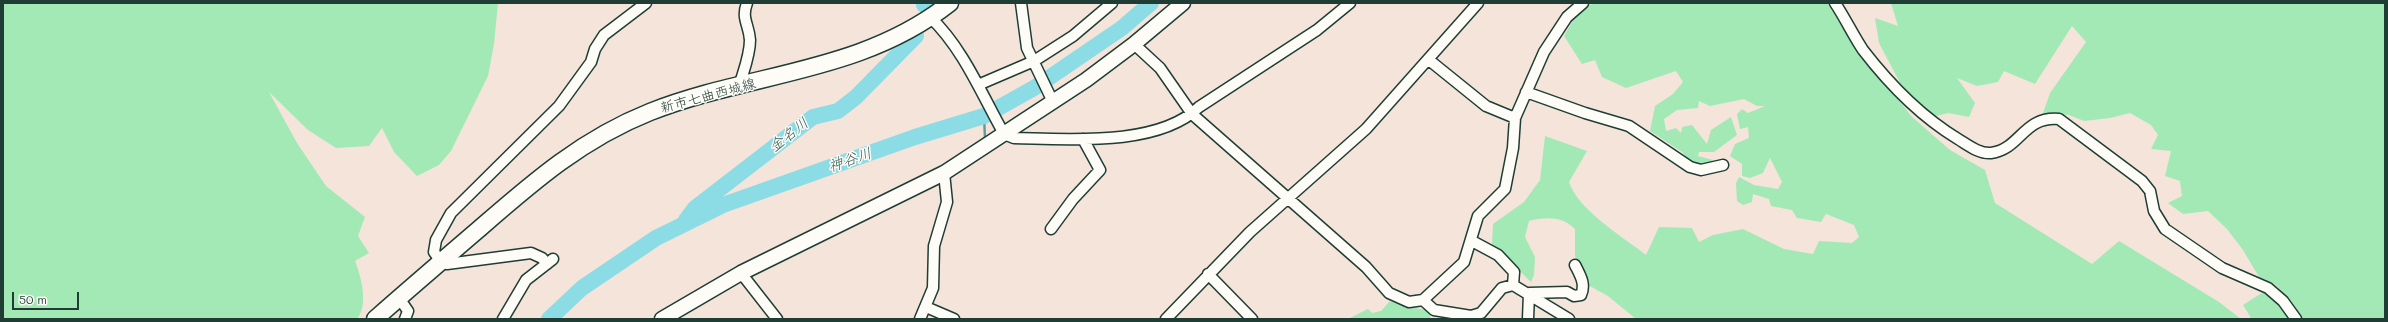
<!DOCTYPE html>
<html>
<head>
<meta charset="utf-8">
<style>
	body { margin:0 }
	#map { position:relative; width:2388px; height:322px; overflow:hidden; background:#f4e4da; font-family:Mali,sans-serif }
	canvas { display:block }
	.frame { position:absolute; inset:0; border:4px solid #1f3d34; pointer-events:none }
	.scale { position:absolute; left:12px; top:292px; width:67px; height:18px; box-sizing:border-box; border:2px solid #1f3d34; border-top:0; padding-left:5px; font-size:12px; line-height:14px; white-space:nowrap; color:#1f3d34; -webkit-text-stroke:3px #fdfcf7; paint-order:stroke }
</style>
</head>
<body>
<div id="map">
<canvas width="2388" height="322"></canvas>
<div class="frame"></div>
<div class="scale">50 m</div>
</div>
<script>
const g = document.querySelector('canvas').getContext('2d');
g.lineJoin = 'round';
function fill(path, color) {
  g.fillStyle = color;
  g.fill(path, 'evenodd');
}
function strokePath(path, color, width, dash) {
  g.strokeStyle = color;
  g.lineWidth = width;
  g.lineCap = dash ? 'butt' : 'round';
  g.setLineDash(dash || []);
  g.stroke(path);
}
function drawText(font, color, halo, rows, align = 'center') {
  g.font = font + ' Mali,"Klee One",sans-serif';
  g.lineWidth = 3;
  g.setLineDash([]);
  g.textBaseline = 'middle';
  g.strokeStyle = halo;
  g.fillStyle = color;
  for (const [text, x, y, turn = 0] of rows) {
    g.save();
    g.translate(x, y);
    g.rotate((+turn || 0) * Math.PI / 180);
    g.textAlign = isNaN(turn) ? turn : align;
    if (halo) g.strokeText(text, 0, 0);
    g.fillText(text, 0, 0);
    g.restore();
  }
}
const green = new Path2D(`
	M3,3H498L494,44L488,76L451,151L439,165L417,176L394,152L382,128L369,146L336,148L308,130L269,92L297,143L326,186L365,217L358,236L369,253L355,261C361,276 369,305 357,319H3Z
	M1594,3H1827L1911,116L1950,150L1985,170L1995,203L2092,264L2119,241L2219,302L2241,319H1636L1608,296L1588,285L1575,256V229C1562,216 1546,217 1529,221L1525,237L1535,257L1534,275L1531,282L1492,244L1493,224L1524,202L1540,180L1545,136L1587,151L1569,182C1579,211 1622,236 1646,255L1659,227L1692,228L1699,242L1713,235L1743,229L1784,249L1813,254L1819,241L1852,243L1859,237L1854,225L1826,214L1821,222L1797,218L1792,210L1771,206L1769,199L1753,194L1752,202L1743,205L1737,201L1736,183L1739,177L1754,185L1778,189L1782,182L1770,158L1763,173L1750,178L1742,176V164L1730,156L1735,144L1749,138L1748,127L1740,129L1737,114L1742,109L1748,113L1765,106H1757L1744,99L1710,106L1699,101L1698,108L1677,110L1664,119L1666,131L1676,128L1681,133L1682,127L1692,125L1707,144L1711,130L1731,117L1737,135L1714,152H1699L1698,156L1713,160L1703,169L1694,166L1682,152L1650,131L1655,106L1673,94L1683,82L1676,71L1626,88L1602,77L1595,60L1582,64L1564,36L1578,11Z
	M1891,3H2385V319H2303L2291,301L2276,285L2259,277L2243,250L2227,229L2208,211L2183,214L2168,203L2182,196L2180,181L2165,176L2171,151L2151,149L2158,135L2151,125L2130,113L2110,118L2084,121L2069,115L2043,113L2050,93L2086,42L2072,26L2035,84L2004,71L1998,82L1977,86L1957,78L1975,103L1969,117L1948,113L1929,118L1908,98L1879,43L1875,18L1898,26Z
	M2265,291L2279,304L2290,319L2251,318L2243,305Z
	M1390,301L1407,307L1428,310L1431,319H1348L1368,309L1372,313L1381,311Z`);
const stream = new Path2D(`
	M983,140L985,138L984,116`);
const river = new Path2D(`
	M924,5L925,3
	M686,220L695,208L813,117L838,111L856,97L916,36
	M549,319L582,288L656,238L723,205L915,137L984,116L1034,88L1122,28L1151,3`);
const street = new Path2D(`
	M1021,3L1027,48L1053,102
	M1835,3C1845,18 1853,35 1863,50C1890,85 1920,116 1958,139C1968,145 1979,154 1991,153C2021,149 2023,116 2059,119L2142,181L2150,191L2154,211L2165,229L2222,268L2268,288L2283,301L2296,319
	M930,17C963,48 982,95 1004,134L1014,138C1068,139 1158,147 1199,107L1317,30L1350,3
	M1134,44L1160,68L1192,114L1366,267L1389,293L1409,302L1423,300L1464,262L1478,216L1505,189L1513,148L1515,118L1544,52L1567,17L1583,3
	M1429,60L1486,106L1515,118
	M978,85L1034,61L1073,36L1112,3
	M739,87C743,72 750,56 750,40C749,24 741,19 747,3
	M1526,92L1585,113L1629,126L1690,167L1701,170L1723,165
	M1051,229L1073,199L1100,170L1083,139
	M1472,241L1498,255L1514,272L1513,285
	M547,264L542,258L531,253L447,264L441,262L434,252L436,240L451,213L559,106L591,62L595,49L604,35L646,3
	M741,273L777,319
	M1208,274L1252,319
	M399,298L408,311L405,319
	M1423,300L1434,310L1471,316L1481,313L1502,288L1513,285L1569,319
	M926,307L954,319
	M503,319L526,280L553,259
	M920,319L933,288L934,246L947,202L944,173
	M1166,319L1250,232L1366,129L1478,3
	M1528,319L1529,293L1567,292L1574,296L1581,295C1586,284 1580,275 1575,265`);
const secondary = new Path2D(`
	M662,319L741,273L944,173L1086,80L1134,44L1183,3`);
const primary = new Path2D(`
	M375,319C409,289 444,259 479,229C533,182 582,139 650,112C751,72 860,74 950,3`);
const streetNames = [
	["新市七曲西城線",708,96,-15]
];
const waterNames = [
	["金名川",789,135,-38],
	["神谷川",850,160,-19]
];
fill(green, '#a3e9b5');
strokePath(stream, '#609c9f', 2.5);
strokePath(river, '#8cdce6', 16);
strokePath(street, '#1f3d34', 13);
strokePath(secondary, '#1f3d34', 17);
strokePath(primary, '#1f3d34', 19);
strokePath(street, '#fdfcf7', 10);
strokePath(secondary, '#fdfcf7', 14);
strokePath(primary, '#fdfcf7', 16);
drawText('14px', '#1f3d34', '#fdfcf7', streetNames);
drawText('italic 15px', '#355d58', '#fdfcf7', waterNames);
</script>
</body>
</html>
